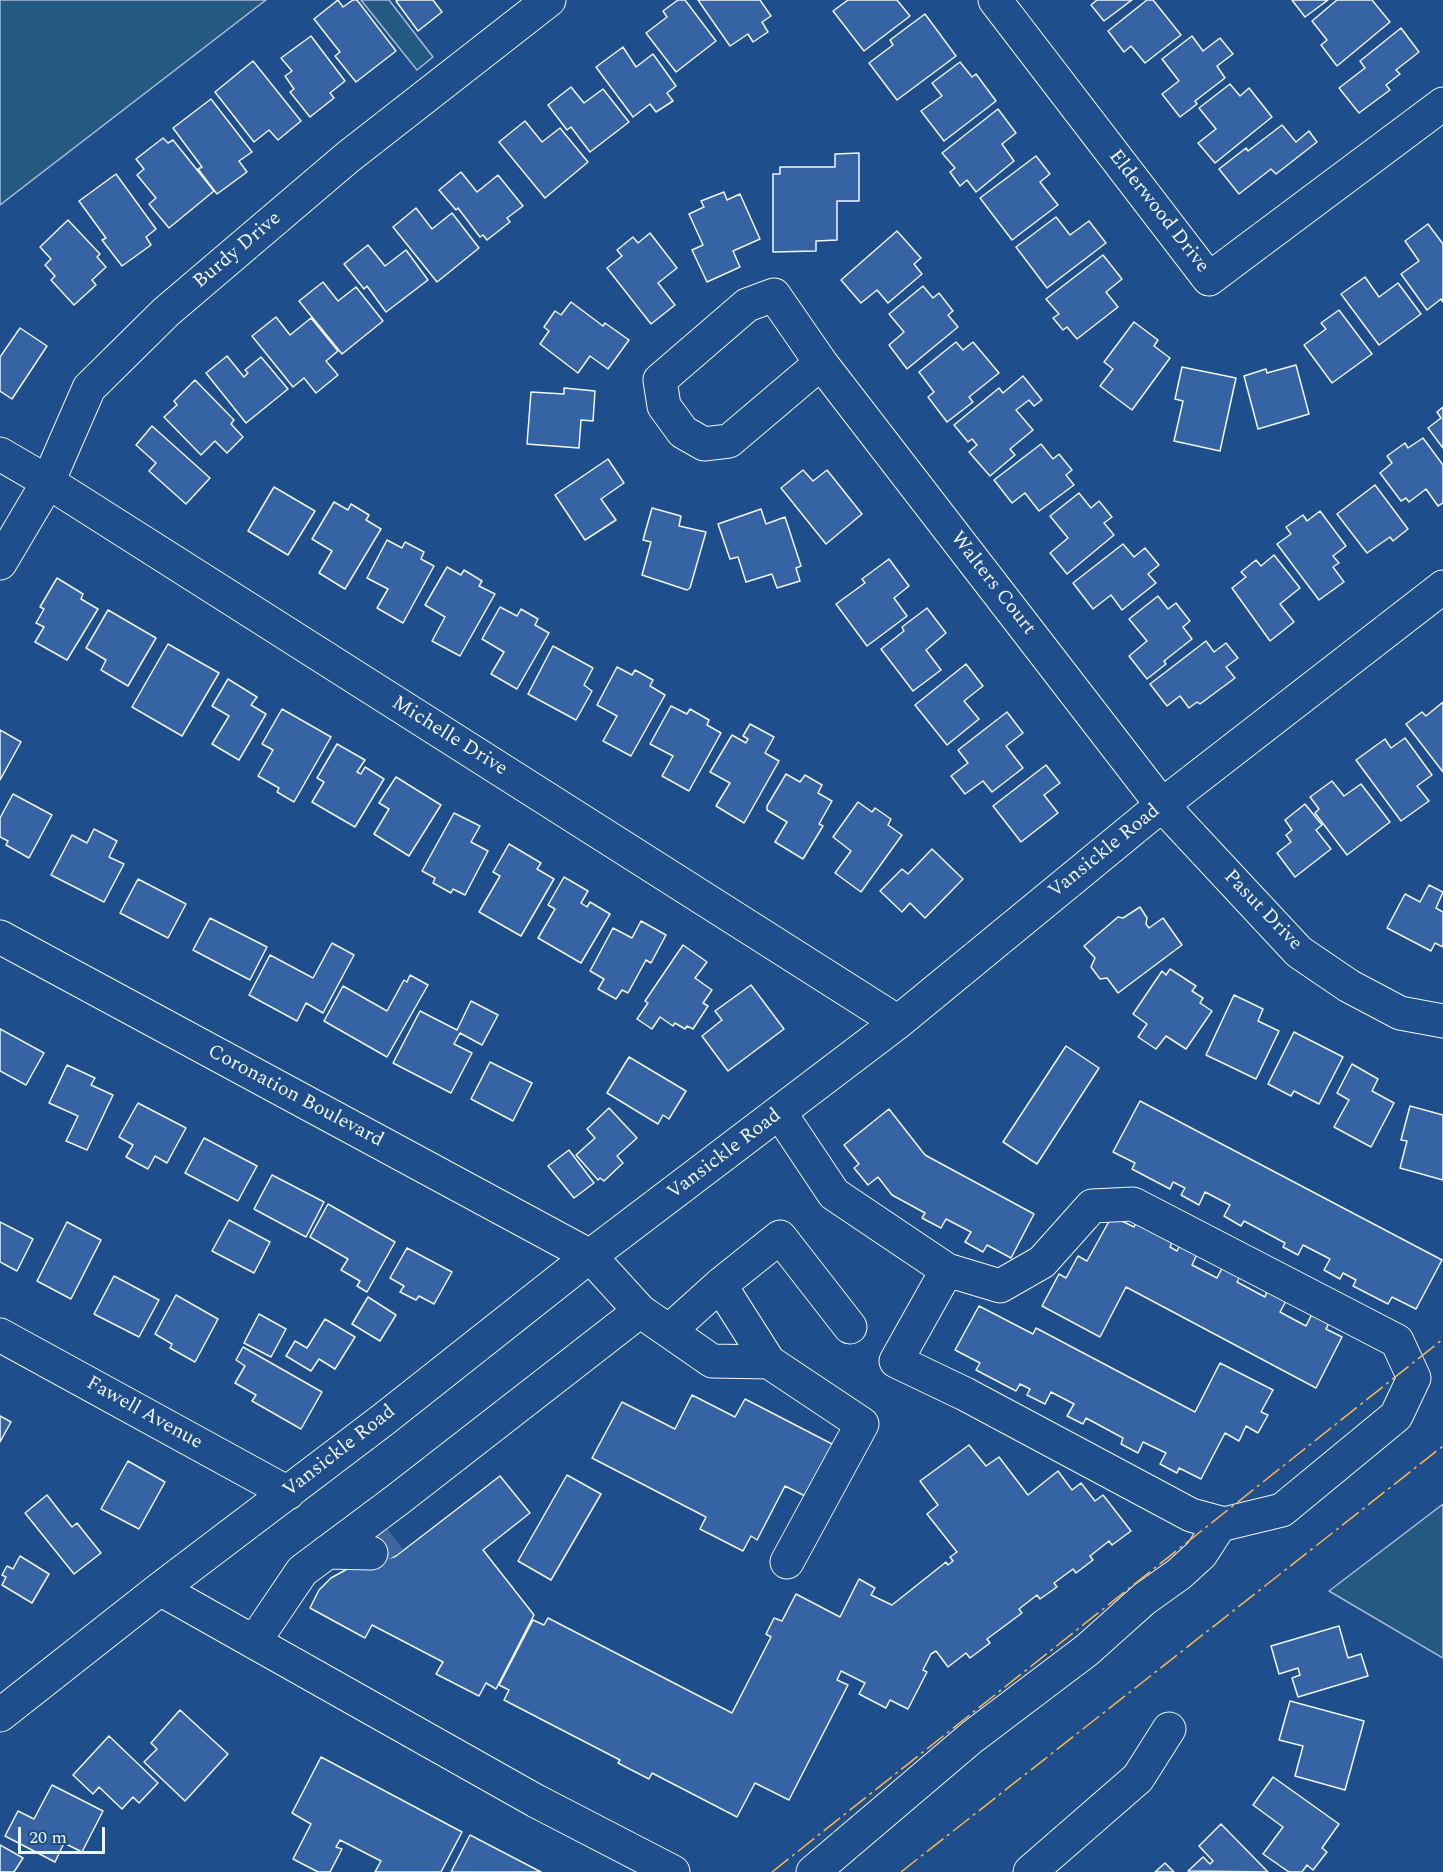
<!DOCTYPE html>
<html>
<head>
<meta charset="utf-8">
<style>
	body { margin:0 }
	#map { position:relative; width:1443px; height:1872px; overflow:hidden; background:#1f4e8c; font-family:Spectral,serif }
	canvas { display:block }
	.scale { position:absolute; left:18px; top:1827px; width:87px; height:27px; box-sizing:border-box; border:3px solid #f2f6ff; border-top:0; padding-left:8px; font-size:18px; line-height:21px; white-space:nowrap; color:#f2f6ff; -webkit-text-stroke:4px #1f4e8c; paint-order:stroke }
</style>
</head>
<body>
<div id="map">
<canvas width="1443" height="1872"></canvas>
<div class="scale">20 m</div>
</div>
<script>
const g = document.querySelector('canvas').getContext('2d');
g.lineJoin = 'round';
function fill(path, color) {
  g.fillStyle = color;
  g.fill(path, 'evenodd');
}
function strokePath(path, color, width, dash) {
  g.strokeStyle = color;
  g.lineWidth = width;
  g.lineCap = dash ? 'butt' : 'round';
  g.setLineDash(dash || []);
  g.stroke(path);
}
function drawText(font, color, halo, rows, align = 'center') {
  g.font = font + ' Spectral,serif';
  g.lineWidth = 4.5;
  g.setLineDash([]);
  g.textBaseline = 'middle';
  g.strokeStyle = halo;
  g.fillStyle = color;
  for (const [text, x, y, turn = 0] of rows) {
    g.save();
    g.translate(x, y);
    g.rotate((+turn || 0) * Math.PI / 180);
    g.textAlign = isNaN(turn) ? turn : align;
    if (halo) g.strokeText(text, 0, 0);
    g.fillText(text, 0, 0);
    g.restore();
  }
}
const green = new Path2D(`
	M0,0H266L0,205Z
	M361,0H389L433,57L417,70Z
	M1443,1504V1658L1329,1591Z`);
const building = new Path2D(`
	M338,0L343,7L353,0H357L396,51L356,82L335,56L340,52L314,19Z
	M398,0H433L442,12L418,31L396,1Z
	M678,0H685L716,41L676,72L646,33L667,17L663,11Z
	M698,0H760L771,16L762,22L768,32L753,42L748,34L730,46Z
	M848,0H897L910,16L864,51L833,11Z
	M1097,0H1132L1104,21L1091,5Z
	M1147,0H1153L1181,35L1145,63L1131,46L1124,52L1108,31Z
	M1292,0H1328L1305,17Z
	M1337,0H1372L1390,22L1337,66L1321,45L1327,40L1312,21Z
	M925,14L956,56L897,100L869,63L893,45L890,40Z
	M1401,28L1419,52L1396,70L1400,74L1386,85L1390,90L1359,113L1339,88L1365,68L1360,61Z
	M311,36L345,81L330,93L334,98L310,117L290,92L294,89L285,76L292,71L281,58Z
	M1192,36L1203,51L1220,38L1233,54L1217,66L1225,78L1195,101L1197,104L1180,117L1162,94L1179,81L1162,59Z
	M623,47L636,67L653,54L676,86L667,93L673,101L656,112L650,104L633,117L596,67Z
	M253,61L301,121L278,140L269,130L254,142L215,92Z
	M960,62L972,77L976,74L996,101L944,141L921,111L942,96L932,83Z
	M1230,84L1240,96L1249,88L1272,117L1215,163L1198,143L1216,129L1199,108Z
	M571,87L584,103L603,89L629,122L590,152L571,127L567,130L548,105Z
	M211,99L252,152L239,161L247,172L217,194L198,169L202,167L173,128Z
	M998,109L1016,133L1002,144L1014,161L976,192L967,180L960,186L950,172L955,168L942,153Z
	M525,121L542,142L560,128L588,162L545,198L499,142Z
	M1282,125L1296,142L1309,131L1317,142L1276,174L1271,169L1239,194L1219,169L1246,148L1248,151Z
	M163,138L168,143L173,140L214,191L169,228L149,204L156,198L137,175L144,169L136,159Z
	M859,153V201H837V240L816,241V251L773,252V174H780V167H835V154Z
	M1036,156L1050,174L1040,182L1058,205L1012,240L980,198Z
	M461,172L477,192L498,175L523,206L507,218L510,222L487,240L483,235L480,237L458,208L456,210L439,190Z
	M116,174L156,229L146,237L151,245L122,266L102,240L106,238L79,201Z
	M724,192L727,200L740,194L760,239L733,251L740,267L707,282L692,250L703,245L689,214L704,207L701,201Z
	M416,208L432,229L452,213L479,248L437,282L393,227Z
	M1056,217L1070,235L1089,221L1106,243L1047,288L1016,247Z
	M68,220L100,254L97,257L106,267L92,280L96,285L74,305L51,280L55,276L45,265L51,259L40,247Z
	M1428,224L1443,244V302L1441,299L1427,310L1401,274L1419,261L1405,241Z
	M897,231L921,258L914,264L922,274L888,303L877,290L861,303L841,280Z
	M650,233L677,268L658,283L675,305L651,324L607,268L622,256L617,250L633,237L638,243Z
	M368,245L385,266L406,250L428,280L386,312L367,286L364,289L344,264Z
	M1103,255L1122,279L1106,292L1118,307L1077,339L1067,327L1063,330L1053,318L1059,314L1046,299Z
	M1365,277L1379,297L1398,283L1421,314L1379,345L1341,294Z
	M323,282L338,301L356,287L383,321L342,354L299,301Z
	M923,286L933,298L939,293L953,311L948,315L958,327L907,369L889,345L904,332L889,314Z
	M571,302L603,326L605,323L629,340L608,369L590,356L578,373L540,344L549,331L544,327L555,311L561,315Z
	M1339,310L1372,354L1332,383L1304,345L1326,329L1321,323Z
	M276,317L290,335L311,318L338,351L326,361L338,375L316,393L304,378L293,387L252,336Z
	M1134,322L1158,340L1154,346L1170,358L1132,410L1100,386L1113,369L1104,362Z
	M20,328L47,346L12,399L0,391V357Z
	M956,342L963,350L973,342L999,373L969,397L973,402L947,422L928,397L934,392L919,372Z
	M227,356L244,377L248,373L245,370L261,357L288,389L246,423L206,373Z
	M1296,365L1309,414L1258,429L1244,376L1266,369L1267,373Z
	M1182,367L1236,378L1220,451L1174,441L1183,401L1175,399Z
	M1023,376L1042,400L1034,406L1029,400L1016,410L1033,430L1010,449L1015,455L990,476L969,452L977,445L972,439L968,442L954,425L999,388L1003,393Z
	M195,380L234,420L231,424L243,437L227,453L215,441L201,455L164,417L177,405L174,401Z
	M564,388L595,391L593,421L581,420L579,448L527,444L531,392L564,394Z
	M1443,407V448L1428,428L1441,418L1437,412Z
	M152,426L210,478L186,504L149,471L156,463L136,445Z
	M1423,438L1443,465V503L1438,506L1426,489L1409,502L1406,498L1401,501L1380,473L1392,463L1387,456L1405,443L1408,448Z
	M1041,444L1053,459L1059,454L1072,470L1066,475L1074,485L1039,511L1025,493L1012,503L994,480Z
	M608,459L624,483L601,499L616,520L585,540L555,495Z
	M803,470L813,481L827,470L862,514L826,544L781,488Z
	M1375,485L1408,529L1393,541L1390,537L1367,553L1337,514Z
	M274,487L315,511L288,555L248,531Z
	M1079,493L1091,508L1099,501L1112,517L1104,523L1114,535L1067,574L1050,553L1068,538L1050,516Z
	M334,502L348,510L351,504L369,515L366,520L381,529L345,589L319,573L332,551L312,539Z
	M652,508L681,516L679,526L706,532L690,588L687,590L642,575L651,542L643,540Z
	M761,509L766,524L785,517L801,566L796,568L800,581L777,588L772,574L746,582L738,557L730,559L718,524Z
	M1320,511L1346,546L1333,556L1339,563L1333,567L1344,582L1319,600L1277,544L1291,534L1286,527L1303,515L1307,521Z
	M387,540L402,548L405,542L424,552L421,559L434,566L403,623L377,608L388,589L367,578Z
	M1123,544L1134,557L1145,548L1159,565L1148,574L1156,583L1122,610L1111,595L1093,609L1073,583Z
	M1274,555L1300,588L1280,604L1294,622L1270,641L1232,588L1246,577L1241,572L1256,560L1261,566Z
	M889,559L909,586L894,598L907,616L867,646L836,604L865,583L862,579Z
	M447,567L461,575L464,570L482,581L479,586L495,594L460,656L432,641L445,617L425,605Z
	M57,578L83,594L81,599L98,609L67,660L35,642L44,627L36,623L44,609L40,607Z
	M1158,596L1168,609L1176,603L1190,621L1183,627L1192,639L1164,661L1166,664L1147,679L1129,656L1147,641L1129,619Z
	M500,607L517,616L521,609L538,619L535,625L549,633L517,689L491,674L504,652L482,639Z
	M927,608L946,633L926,650L941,670L913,691L881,649L904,631L902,627Z
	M108,610L156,638L128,686L101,670L106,660L86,648Z
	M1206,641L1214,652L1226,643L1238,658L1226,667L1235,678L1200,704L1197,702L1189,708L1180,696L1167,706L1150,684Z
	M168,644L219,673L182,736L132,707Z
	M553,646L593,668L584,685L592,691L576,720L528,694Z
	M966,664L983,686L964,701L979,719L947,745L915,705Z
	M617,667L632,675L635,670L653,680L650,686L665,695L631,756L603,741L617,716L597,705Z
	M228,679L257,697L251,705L266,714L239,760L212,744L229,716L212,706Z
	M1443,702V772L1406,724L1422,712L1426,716Z
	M671,706L687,714L690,709L709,720L707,725L721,733L689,791L662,776L673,756L650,744Z
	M282,709L331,737L294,802L277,792L279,788L258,776L273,750L262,744Z
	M1007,712L1023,733L1006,746L1023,768L992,792L983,781L965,794L951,776L968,763L958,750Z
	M750,724L774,737L765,753L779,761L744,823L716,806L730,783L710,772L732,735L746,743L748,739L743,736Z
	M0,730L21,742L0,780Z
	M1405,738L1432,775L1417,786L1429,801L1401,821L1356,760L1385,739L1391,748Z
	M337,744L365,760L357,772L361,774L365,767L384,779L355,827L312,802L324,782L317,778Z
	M1046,765L1060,783L1044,795L1058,813L1021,842L993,806Z
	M786,774L800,782L805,775L822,785L818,793L832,801L819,824L823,826L803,859L775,842L787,822L767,810V806Z
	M396,777L441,805L409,856L374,834L389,809L379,803Z
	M1332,781L1344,796L1361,784L1390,822L1347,855L1315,813L1319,809L1310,797Z
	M13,794L52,815L29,858L6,845L8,841L0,837V818Z
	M858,802L872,812L875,808L891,819L888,825L902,835L861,892L835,873L851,851L833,837Z
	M1305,804L1322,825L1316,830L1331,849L1295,877L1277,853L1291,842L1286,835L1292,830L1285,820Z
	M454,813L480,826L471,842L488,851L465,895L453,889L451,893L433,883L435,878L422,871Z
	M94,829L117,841L109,857L124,864L104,902L51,875L72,835L87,843Z
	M509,844L541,863L537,869L554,879L521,936L479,912L500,876L493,872Z
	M932,849L963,879L925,918L910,903L902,912L880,891L902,869L908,874Z
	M564,877L588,891L581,903L587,907L590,902L610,914L581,963L538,938L555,909L548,905Z
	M138,879L186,904L168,938L120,913Z
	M1429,885L1443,892L1436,908L1443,912V947L1435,943L1431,951L1387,928L1405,894L1420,902Z
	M1140,907L1147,918L1146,924L1149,928L1163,918L1182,945L1118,993L1107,978L1100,979L1091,967L1095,958L1084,946L1118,917L1123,918Z
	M210,918L267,947L250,980L193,950Z
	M641,921L666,935L651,963L646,960L628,993L622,990L616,999L598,989L604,979L590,971L613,928L632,938Z
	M332,943L354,955L323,1013L306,1003L297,1021L249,995L270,955L313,978Z
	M683,945L707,962L695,978L712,990L703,1003L708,1006L693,1029L687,1026L685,1029L675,1023L673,1026L660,1017L652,1029L637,1019L648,1003L645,1001Z
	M1170,969L1196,986L1192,991L1203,998L1200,1003L1212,1011L1186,1049L1166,1036L1156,1049L1138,1037L1147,1024L1133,1014L1162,971L1166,975Z
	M410,975L428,985L387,1057L324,1021L343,986L387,1011L404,980L407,982Z
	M751,985L784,1029L728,1071L702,1036L722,1020L715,1011Z
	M1234,995L1263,1009L1258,1021L1279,1031L1256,1079L1206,1055Z
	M471,1001L498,1015L482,1045L460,1033L454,1044L472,1053L451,1093L393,1063L420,1011L457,1030Z
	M0,1029L44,1053L26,1085L0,1071Z
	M1294,1032L1343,1057L1319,1104L1294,1091L1291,1096L1268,1084Z
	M1066,1046L1099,1068L1037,1164L1003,1142Z
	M629,1057L686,1091L669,1119L663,1115L658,1124L607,1093Z
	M490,1062L532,1083L513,1121L471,1099Z
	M1352,1064L1378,1079L1372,1091L1394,1103L1371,1147L1334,1127L1349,1100L1337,1093Z
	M67,1065L95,1078L91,1085L113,1095L87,1150L66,1141L78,1116L49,1103Z
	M1140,1101L1442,1260L1416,1309L1392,1297L1388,1304L1353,1286L1356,1280L1343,1273L1340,1279L1324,1270L1330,1259L1303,1245L1298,1255L1283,1247L1285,1243L1244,1221L1241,1226L1224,1216L1230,1205L1205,1192L1199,1205L1181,1195L1185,1188L1173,1182L1170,1189L1132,1169L1135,1163L1113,1152Z
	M138,1103L186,1128L167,1163L155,1156L148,1169L126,1157L133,1145L119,1137Z
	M1410,1106L1443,1115V1180L1400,1168L1407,1141L1401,1140Z
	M609,1108L637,1138L617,1156L623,1163L604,1181L600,1178L598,1180L576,1155L595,1138L587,1129Z
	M889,1109L925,1155L1034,1214L1011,1258L987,1245L983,1252L965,1242L971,1232L946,1219L941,1228L922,1218L925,1213L892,1195L878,1177L868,1185L854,1168L859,1164L844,1145Z
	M204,1138L257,1166L238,1201L185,1173Z
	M569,1150L594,1183L574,1198L548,1166Z
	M272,1175L324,1202L306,1237L254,1209Z
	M328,1204L395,1242L367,1292L357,1286L360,1281L341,1270L348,1259L310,1237Z
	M1112,1216L1134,1227L1136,1223L1172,1242L1170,1247L1177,1251L1180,1245L1197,1254L1192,1265L1217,1278L1223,1266L1241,1275L1237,1282L1265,1297L1267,1291L1286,1301L1280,1312L1306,1326L1312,1314L1329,1323L1326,1329L1342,1337L1316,1388L1126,1287L1100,1337L1042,1306L1059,1274L1066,1278L1078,1256L1087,1261Z
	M229,1220L270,1242L254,1273L212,1251Z
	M0,1222L33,1239L17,1271L0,1262Z
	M67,1222L101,1240L71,1299L37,1281Z
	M407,1248L452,1272L434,1304L419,1296L416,1300L400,1292L404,1286L390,1278Z
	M114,1276L159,1300L139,1337L94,1314Z
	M176,1295L218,1319L195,1362L170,1348L172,1344L155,1334Z
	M368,1297L396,1315L380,1341L352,1324Z
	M979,1306L1033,1334L1036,1328L1195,1412L1220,1363L1273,1390L1261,1412L1268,1415L1258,1433L1246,1426L1239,1441L1225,1433L1201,1479L1179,1468L1177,1473L1160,1464L1166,1453L1143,1442L1138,1453L1121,1444L1123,1438L1086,1418L1083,1424L1067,1416L1074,1404L1051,1392L1045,1404L1027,1395L1030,1389L1020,1384L1016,1391L976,1370L980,1363L955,1350Z
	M259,1314L286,1329L271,1357L244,1343Z
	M325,1319L355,1337L335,1369L319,1359L311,1371L286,1356L295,1341L307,1348Z
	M243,1347L322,1392L301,1429L252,1401L256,1395L235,1383L245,1366L236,1360Z
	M692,1395L735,1417L745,1399L834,1445L807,1497L785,1486L757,1540L751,1536L743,1551L700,1529L706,1517L592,1458L622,1402L675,1429Z
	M0,1416L11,1422L0,1442Z
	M969,1445L986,1466L999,1457L1028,1495L1058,1471L1072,1490L1081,1483L1095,1501L1103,1495L1131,1531L1112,1545L1109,1541L1090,1556L1093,1560L1076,1573L1073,1569L1054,1583L1057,1587L1040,1599L1037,1595L1019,1609L1022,1613L987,1639L990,1643L970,1658L966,1653L948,1667L936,1651L931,1654L923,1670L927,1672L908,1709L890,1700L886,1708L859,1694L865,1683L841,1671L837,1680L848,1685L789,1800L755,1783L737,1817L652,1773L649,1779L618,1763L620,1760L504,1700L509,1690L499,1685L533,1620L544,1625L548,1618L732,1713L771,1637L766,1634L774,1618L782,1621L796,1594L840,1617L859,1579L875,1588L871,1595L892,1605L946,1562L948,1565L953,1561L950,1557L957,1552L927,1514L938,1505L920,1481Z
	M128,1461L165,1482L139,1529L101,1509Z
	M567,1475L601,1494L551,1580L518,1561Z
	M500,1476L530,1513L483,1550L534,1615L496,1689L486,1683L479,1696L436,1674L443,1662L372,1625L365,1638L310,1608L319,1590L331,1578L349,1568L370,1566L396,1556Z
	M47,1495L72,1527L77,1523L101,1553L74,1574L25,1513Z
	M20,1556L49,1574L32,1603L2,1585L6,1577L2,1575L7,1566L13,1569Z
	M1339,1626L1348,1658L1361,1654L1368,1676L1298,1697L1292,1678L1300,1675L1298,1668L1279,1674L1271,1646Z
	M1290,1701L1364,1721L1345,1790L1295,1776L1303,1746L1279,1740Z
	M180,1710L228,1754L185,1801L144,1762L157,1749L151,1743Z
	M109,1736L158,1783L139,1803L133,1797L122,1809L99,1787L93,1794L73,1775Z
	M321,1757L462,1832L441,1872H375L381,1861L340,1840L336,1847L342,1849L330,1872H318L293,1859L311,1824L292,1813Z
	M1273,1777L1339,1824L1322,1848L1327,1852L1313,1870L1307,1865L1302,1872H1289L1263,1854L1283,1827L1253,1805Z
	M52,1785L103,1811L82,1852L64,1843L55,1862L5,1836L18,1811L34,1819Z
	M1221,1824L1268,1872L1188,1871L1203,1857L1210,1864L1213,1861L1199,1846Z
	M470,1835L541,1872H451Z
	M0,1845L23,1858L14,1872H0Z
	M1165,1863L1174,1872H1155Z`);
const minorTunnel = new Path2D(`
	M371,1553L393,1536`);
const minor = new Path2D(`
	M995,0L1209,279L1443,104
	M821,363L729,441L704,444L683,432L664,406L660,380L747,305L774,295L821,363L1162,805L1299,952L1349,986L1400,1013L1443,1021
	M0,454L48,482L898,1022
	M0,563L48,482L89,388L166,312L348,157L549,0
	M0,937L590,1256L640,1311L397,1500L302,1571L254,1642
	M780,1113L834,1194L947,1270L1000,1286L1042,1262L1092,1206L1133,1204L1397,1341L1414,1378L1396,1416L1282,1510L1224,1524L1191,1515L965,1394L896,1361L947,1270
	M720,1285L780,1237L850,1327
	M640,1311L712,1361L769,1362L862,1424L787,1562
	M669,1331L720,1285L769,1362
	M0,1335L288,1493
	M327,1552L371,1553
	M160,1589L536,1801L673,1872
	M0,1715L160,1589L384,1419L590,1256L898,1022L1162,805L1443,587
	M813,1872L972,1737L1087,1650L1144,1599L1179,1574L1201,1554L1221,1523
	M1030,1872L1138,1778L1169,1729`);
const power = new Path2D(`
	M772,1872L1443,1339
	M901,1872L1443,1446`);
const streetNames = [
	["Elderwood Drive",1158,212,52],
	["Burdy Drive",238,251,-40],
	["Walters Court",992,584,52],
	["Michelle Drive",449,737,32],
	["Vansickle Road",1105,852,-39],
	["Pasut Drive",1262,911,46],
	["Coronation Boulevard",295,1097,28],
	["Vansickle Road",725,1155,-37],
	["Fawell Avenue",144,1414,29],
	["Vansickle Road",340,1452,-38]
];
fill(green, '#245a82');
strokePath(green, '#a8bbd7', 1.5);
fill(building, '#3563a3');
strokePath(building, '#f2f6ff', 1.5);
strokePath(minorTunnel, '#3f679d', 33, [33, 16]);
strokePath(minor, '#f2f6ff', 35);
strokePath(minor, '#1f4e8c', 33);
strokePath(power, '#ffb74d', 1.5, [21, 4.5, 3, 4.5]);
drawText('20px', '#f2f6ff', '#1f4e8c', streetNames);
</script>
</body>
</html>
